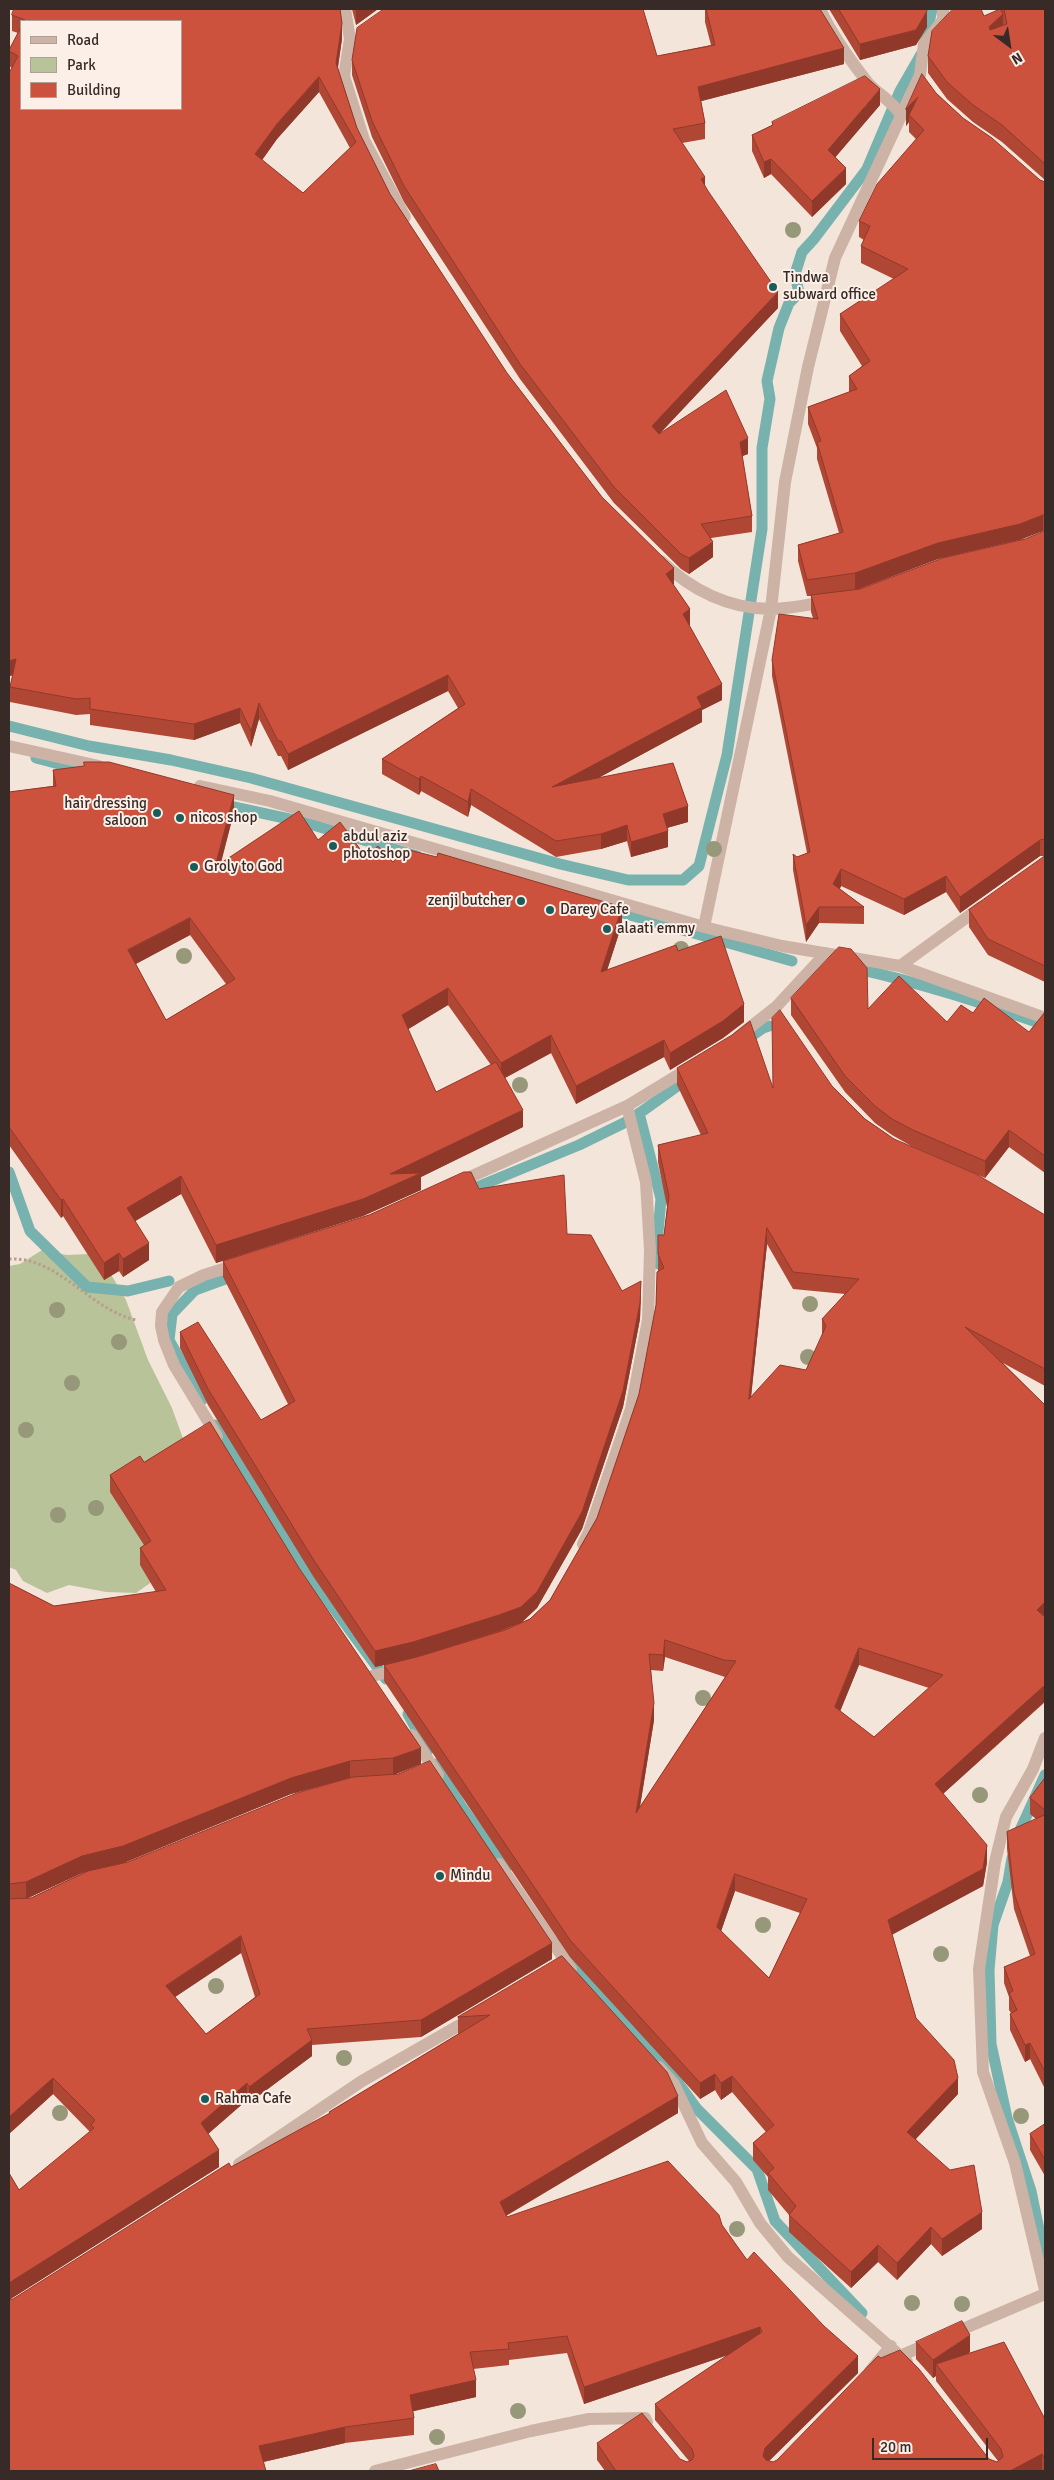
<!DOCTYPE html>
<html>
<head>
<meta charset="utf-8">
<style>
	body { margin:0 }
	#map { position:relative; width:1054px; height:2480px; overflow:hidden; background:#f3e5da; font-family:Signika,sans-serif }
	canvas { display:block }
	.frame { position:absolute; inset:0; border:10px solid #372a27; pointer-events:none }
	.legend { position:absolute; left:20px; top:20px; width:162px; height:90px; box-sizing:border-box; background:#fbefe7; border:1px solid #ada09a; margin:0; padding:6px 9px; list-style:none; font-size:15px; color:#372a27 }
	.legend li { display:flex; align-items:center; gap:10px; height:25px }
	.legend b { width:25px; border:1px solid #ada09a }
	.north { position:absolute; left:984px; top:20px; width:50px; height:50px; -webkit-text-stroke:4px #fbefe7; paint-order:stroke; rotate:149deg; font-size:14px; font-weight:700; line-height:20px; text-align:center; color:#372a27 }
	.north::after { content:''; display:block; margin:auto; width:18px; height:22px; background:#372a27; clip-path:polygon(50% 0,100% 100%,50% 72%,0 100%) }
	.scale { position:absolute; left:872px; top:2438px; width:116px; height:22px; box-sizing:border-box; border:2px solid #372a27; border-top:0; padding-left:6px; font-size:15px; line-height:18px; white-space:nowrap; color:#372a27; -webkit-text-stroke:4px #fbefe7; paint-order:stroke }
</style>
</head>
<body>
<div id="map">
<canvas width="1054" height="2480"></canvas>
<div class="frame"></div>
<ul class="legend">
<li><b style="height:6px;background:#ccb3a5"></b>Road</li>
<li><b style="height:14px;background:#b9c399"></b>Park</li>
<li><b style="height:14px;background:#cd523e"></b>Building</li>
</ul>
<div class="north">N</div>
<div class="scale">20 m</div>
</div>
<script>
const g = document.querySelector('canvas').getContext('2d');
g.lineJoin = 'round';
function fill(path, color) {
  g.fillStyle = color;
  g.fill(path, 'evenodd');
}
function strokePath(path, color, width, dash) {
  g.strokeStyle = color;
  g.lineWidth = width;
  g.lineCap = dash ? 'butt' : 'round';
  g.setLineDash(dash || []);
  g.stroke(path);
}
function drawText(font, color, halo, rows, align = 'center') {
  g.font = font + ' Signika,sans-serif';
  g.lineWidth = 4;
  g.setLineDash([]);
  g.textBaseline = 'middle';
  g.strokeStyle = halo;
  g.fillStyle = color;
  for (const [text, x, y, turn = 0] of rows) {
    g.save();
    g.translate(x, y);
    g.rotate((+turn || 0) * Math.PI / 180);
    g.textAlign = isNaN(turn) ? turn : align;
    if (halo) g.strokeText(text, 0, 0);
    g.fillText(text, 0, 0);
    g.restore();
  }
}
const green = new Path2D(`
	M42,1250L67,1255L89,1254L105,1264L126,1300L148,1360L172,1408L210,1513L198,1549L136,1593L106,1592L69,1585L47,1593L23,1581L16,1570L9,1567V1266L20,1264Z`);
const stream = new Path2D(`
	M9,726L89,746L171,760L251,778L560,864L628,880H683L699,866L727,755L762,529V448L770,399L767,381L779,328L789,303L799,293L795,274L802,252L814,239L867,169L900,91L923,51L932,9
	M36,758L86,771
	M220,804L303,822L417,856
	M609,909L792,961
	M853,968C919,982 982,1003 1045,1025
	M743,1042L763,1028L769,1026
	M639,1113L661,1199L657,1243L658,1264
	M9,1172L30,1231L87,1287L128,1291L169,1281
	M465,1192L579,1145L630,1120L690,1077
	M202,1400L169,1340L172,1314L195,1290L239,1274
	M215,1425L258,1497L318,1587L386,1679
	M408,1714L428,1750
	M436,1764L461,1806L506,1869
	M1017,1837L1045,1775
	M1012,1858L1008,1882L993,1925L989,1970L991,2044L1007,2118L1031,2191L1045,2258
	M560,1943L617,2016L657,2054L697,2109L757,2169L775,2221L862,2313`);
const path = new Path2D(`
	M9,1259C58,1256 90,1310 136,1320`);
const street = new Path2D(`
	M345,9L350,39L344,76L364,140L405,217
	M820,9C832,35 850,60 868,83C879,95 892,101 901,115
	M661,561C691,590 729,609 771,609C789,609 809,604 828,602
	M9,746L99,766
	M200,786L270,801L704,927L782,946L900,966L1045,1018
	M704,927L771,609L785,482L808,367L835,258L920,75L924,44L943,20V9
	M900,966L981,907
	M739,1036L776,1007L826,953
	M459,1182L627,1106L691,1067
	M217,1436L174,1365L164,1340L161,1326L162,1312L179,1287L204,1275L239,1264
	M583,1544L589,1532L631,1409L648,1320L650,1250L646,1182L627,1106
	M372,1676L401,1669
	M412,1735L438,1775
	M1045,1738L1033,1769L1006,1817L995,1862L979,1969L983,2072L1015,2163L1045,2290
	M499,1864L571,1969
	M659,2067L674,2084L702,2143L736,2182L760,2223L788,2257L907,2362
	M239,2164L362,2081L472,2018
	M951,2334L1045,2294
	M900,2356L930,2343
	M870,2371L891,2346
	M375,2471L531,2431L589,2419L645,2418L647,2422`);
const trees = [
	[793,230],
	[714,849],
	[681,949],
	[184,956],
	[520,1085],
	[810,1304],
	[57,1310],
	[119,1342],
	[808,1357],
	[72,1383],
	[26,1430],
	[96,1508],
	[58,1515],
	[703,1698],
	[980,1795],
	[763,1925],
	[941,1954],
	[216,1986],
	[344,2058],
	[60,2113],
	[1021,2116],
	[737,2229],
	[912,2303],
	[962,2304],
	[518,2411],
	[437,2437]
];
const wall = new Path2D(`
	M14,9H340L342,23V39L338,68L357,128L390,194L507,373L602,497L674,568L673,584L690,609L689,625L722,684V700L702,710V722L598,778L673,763L688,806V822L667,828L668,831V847L631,857L627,841L601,849L556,857L471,805L468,817L421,791L419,795L382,774V759L458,708L448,691L288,770L281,756H278L259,719L251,747L240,723L194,740L90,725V714L76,715L10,702V687L13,675L9,676V73L12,68L9,66V50L18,33L12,31V15ZM21,21H181V109H21ZM319,92L350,148L303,193L262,160L277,139Z
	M352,9H378L356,25Z
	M705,9H820L844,64L701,101L705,123V139L682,143L705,186L778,308L659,434L748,454L742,456L752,516V532L711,538L713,557L689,574L681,569L614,503L520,379L404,202L372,137L352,75V60L657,56L711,45L705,22Z
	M829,9H926L927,27L916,45L860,60Z
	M1001,9H1045V180L1002,142L973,122L947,99L928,73V56L984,16L1001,11Z
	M936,93L963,118L1040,180L1045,182V856H1040L960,913L946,892L904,915L841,886L840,889L864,907V924L819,923L806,942L793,870V854L797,857L807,853L772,676V660L813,618L811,612V596H807L798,561V545L839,533L817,459V448L808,424V407L849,392V376L862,366L840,331V314L894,279L861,263V246L864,240L859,237V221L916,139L909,132V122L906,126V109ZM1043,531L1044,532L1025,539L857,590L938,559Z
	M880,105L835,157L846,184L812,217L771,174L764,178L752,151V135L772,125V122Z
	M53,770L234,812L221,863L318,840L366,857L393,862L622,924L607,970L678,951L744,1022L723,1038L670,1070L664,1057L576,1104L551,1053L505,1078L523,1127L421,1177V1190L363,1216L216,1263L181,1194L135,1221L149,1260L123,1277L119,1271L104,1280L63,1216L61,1218L9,1145V792L53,786ZM190,935L226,984L166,1020L136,964ZM448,1005L491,1065L436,1092L408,1029Z
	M1045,856V982L988,955L969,927V910Z
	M791,998L868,1009L947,1022L973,1013L1029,1032L1045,1012V1173L1009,1147L985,1178L913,1147L892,1135L875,1123L845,1092L791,1015Z
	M677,1068L773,1087L832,1086L865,1119L894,1139L1045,1215V1386L1003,1363L1045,1405V1702L943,1794L987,1862L983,1886L892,1934L916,2018L958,2094L916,2139L982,2229L942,2256L931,2244L897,2280L878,2262L851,2288L789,2232V2215L768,2190V2177L753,2160V2143L766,2132L732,2092L721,2100L715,2090L700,2099L570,1957L384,1681V1665L375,1667L313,1576L208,1405L180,1348V1332L261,1420L288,1404L223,1277V1261L479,1189L567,1234L622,1291L641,1297L640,1319L623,1407L582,1529L537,1608L521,1623L499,1631L530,1619L550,1600L597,1518L639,1394L656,1305L658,1272V1254L664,1235L667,1207L658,1162V1145L701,1135L677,1085ZM767,1244L793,1289L845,1294L822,1319V1336L806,1370L751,1397ZM665,1657L725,1677L640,1807L654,1720L651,1670L663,1671ZM859,1665L929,1688L874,1737L840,1711ZM735,1891L800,1913L769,1978L721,1931Z
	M144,1462L421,1764L396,1774L552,1959L421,2037L312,2045V2056L249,2103L247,2100L208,2134L219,2167L9,2300V2173L19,2190L90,2132L53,2094L9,2134V1583L54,1606L156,1592L140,1565V1548L144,1545L110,1492V1475ZM350,1778L128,1862L124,1863L291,1794ZM87,1871L31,1898H28L82,1873ZM241,1953L255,1997L206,2034L175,1997Z
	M1045,1778V2089L1030,2059L1025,2062L1010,2030V2014L1011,2013L1009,2010V1997L1004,1983V1967L1030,1956L1014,1909L1007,1849V1832L1036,1819L1030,1814V1798Z
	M562,1956L678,2113L506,2216L507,2217L722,2225L747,2260L858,2373L769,2461L773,2462L989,2459L997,2462L998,2461L936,2381V2376L933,2378L916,2359V2342L970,2352L967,2354L1045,2419V2471H605L597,2460V2443L680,2459L687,2462L689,2461L655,2420V2404L728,2355L584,2404L567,2353L509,2360V2365L473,2369L476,2397L413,2411L414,2418V2435L345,2443L263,2462L13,2299L231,2167L329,2114V2112L458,2034V2017Z
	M1045,2124V2176L1030,2150V2134Z`);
const shadedWall = new Path2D(`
	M356,9H378L356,25Z
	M927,11V27L916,45L860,60V44Z
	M1003,14V30L989,44V27Z
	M342,23V39L336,78V63Z
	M844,48V64L698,102V87Z
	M319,77V92L277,139L255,170V154L277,124Z
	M880,89V105L828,166V150Z
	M918,97L909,115V122L906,126V109Z
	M771,159V174L764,178V162Z
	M846,168V184L812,217V201Z
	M705,177V193L701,179Z
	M778,292V308L652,442V426Z
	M748,438V454L740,457V442Z
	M1043,515V531L1020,540L938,559L855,590V573L938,543Z
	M713,542V557L689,574V558Z
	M674,568V584L666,589V574Z
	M690,609V625L683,629V614Z
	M16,659V675L9,676V661Z
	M448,675V691L288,770V754Z
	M722,684V700L702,710V722L552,803V787L697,697Z
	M259,703V719L251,747V731Z
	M240,708V723L194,740V724Z
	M421,776V791L419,795V779Z
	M471,789V805L468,817V802Z
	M234,795V812L215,884V867Z
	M688,806V822L663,829V814Z
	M627,825V841L601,849V834Z
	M668,831V847L631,857V842Z
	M1040,840V856L960,913V897Z
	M841,869V886L833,900V884Z
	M946,876V892L904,915V899Z
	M622,907V924L601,989V972Z
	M819,907V923L806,942V925Z
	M190,918V935L128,968V950Z
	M448,988V1005L402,1033V1015Z
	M744,1004V1022L723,1038L670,1070V1053Z
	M551,1035V1053L501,1080V1063Z
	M664,1040V1057L576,1104V1086Z
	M523,1110V1127L421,1177V1190L363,1216L216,1263V1245L390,1174Z
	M1009,1130V1147L985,1178V1161Z
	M181,1176V1194L127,1226V1208Z
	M63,1199V1216L61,1218V1200Z
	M767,1228V1244L749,1416V1399Z
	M149,1243V1260L123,1277V1259Z
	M119,1253V1271L104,1280V1263Z
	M641,1281L640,1319L623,1407L582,1529L537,1608L521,1623L499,1631L413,1658L375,1667V1651Z
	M1045,1602V1619L1037,1610Z
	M665,1640V1657L663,1671V1655Z
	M859,1648V1665L835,1724V1707Z
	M1045,1685V1701L935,1801V1784Z
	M654,1703V1720L636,1830V1813Z
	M421,1748V1764L393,1775V1758Z
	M350,1761V1778L291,1794L123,1863L82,1873L26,1899V1882L82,1856L291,1778Z
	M987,1845V1862L983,1886L888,1937V1920Z
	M735,1874V1891L717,1943V1927Z
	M241,1936V1953L166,2003V1986Z
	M552,1943V1959L421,2037V2020Z
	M312,2040V2056L249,2103V2087Z
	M1030,2043V2059L1025,2062V2045Z
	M715,2074V2090L700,2099V2083Z
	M732,2076V2092L721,2100V2083Z
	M53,2078V2094L9,2134V2117Z
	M958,2078V2094L907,2148V2132Z
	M247,2083V2100L201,2140V2123Z
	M678,2096V2113L500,2219V2202Z
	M219,2150V2167L9,2300V2283Z
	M982,2212V2229L942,2256V2239Z
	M931,2227V2244L897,2280V2263Z
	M878,2245V2262L851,2288V2272Z
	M760,2327V2344L584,2404V2387Z
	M970,2335V2352L942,2372L936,2364V2376L933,2378V2360Z
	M858,2356V2373L765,2465L763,2456L765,2448Z
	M476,2380V2397L410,2412V2395Z
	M345,2427V2443L259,2463V2446Z
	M1042,2454V2471H1010Z`);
const building = new Path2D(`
	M14,9H340L342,23L336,63L357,128L390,194L507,373L602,497L674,568L666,574L690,609L683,614L722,684L697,697L702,707L552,787L673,763L688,806L663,814L668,831L631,842L627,825L601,834L556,841L471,789L468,802L421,776L419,779L382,759L465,704L448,675L288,754L281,741H278L259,703L251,731L240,708L194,724L90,709V698L76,699L10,687L16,659L9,661V73L18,56L9,51V50L21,27V109H181V21H24L25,20L12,15ZM319,77L356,142L303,193L255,154L277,124Z
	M384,9H643L657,56L715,45L706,9H820L844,48L698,87L705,123L673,129L705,177L701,179L708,191L778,292L652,426L659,434L726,390L748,438L740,442L752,516L701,524L713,542L689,558L681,554L614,487L520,364L404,186L372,121L352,60L357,28Z
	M839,9H926L927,11L916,30L860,44Z
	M953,9H981L984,16L1000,9L1003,14L989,27L990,30L1007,24L1004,9H1045V164L1002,125L973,105L947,82L928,56L932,31Z
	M922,74L936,93L963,118L992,138L1040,180L1045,182V515H1043L1020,524L938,543L855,573L807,580L798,545L843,532L817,442L821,441L808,407L857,389L849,376L870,361L840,314L908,269L861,246L870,226L859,221L877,184L924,130L909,115L918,97L906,109Z
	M865,76L880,89L828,150L846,168L812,201L771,159L764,162L752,135L773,125L772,122Z
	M1045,531V839L1040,840L960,897L946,876L904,899L841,869L833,884L864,907H819L806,925L793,854L797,857L810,852L772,660L779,614L818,619L811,595L860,589L943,558L1025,539Z
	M84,762H109L234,795L215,867L299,811L318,840L340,822L366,857L378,846L393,862L405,849L437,857L438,853L622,907L601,972L676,945L678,951L721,936L744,1004L723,1021L670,1053L664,1040L576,1086L551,1035L501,1063L448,988L402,1015L436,1092L496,1062L523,1110L390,1174L421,1173L363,1199L216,1245L181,1176L127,1208L149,1243L123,1259L119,1253L104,1263L63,1199L61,1200L9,1127V792L56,786L53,770L84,766ZM190,918L235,979L166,1020L128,950Z
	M1045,856V966L988,939L969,910Z
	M839,947L851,949L867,968L868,1009L899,976L947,1022L961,1005L973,1013L984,998L1029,1032L1045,1012V1156L1009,1130L985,1161L913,1130L892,1119L875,1106L845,1076L791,998Z
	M780,1010L832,1086L865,1119L894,1139L976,1174L1045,1215V1369L965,1327L1045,1405V1602L1037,1610L1045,1617V1685L935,1784L987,1845L983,1869L888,1920L916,2018L954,2060L958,2078L907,2132L950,2170L974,2165L982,2212L942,2239L931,2227L897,2263L878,2245L851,2272L789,2215L796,2206L768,2173L774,2168L753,2143L774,2125L732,2076L721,2083L715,2074L700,2083L570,1940L384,1665L417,1657L505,1630L530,1619L550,1600L597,1518L639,1394L656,1305L657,1272L664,1268L658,1254V1235H664L669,1196L658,1145L708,1133L677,1068L732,1035L750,1021L773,1088L772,1018ZM767,1228L793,1272L859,1279L822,1319L826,1326L806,1370L780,1365L749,1399ZM665,1640L724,1660L736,1661L636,1813L654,1703L649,1654L663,1655ZM859,1648L943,1675L874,1737L835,1707ZM735,1874L807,1899L769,1978L717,1927Z
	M464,1172H471L479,1189L564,1175L567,1234L591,1235L622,1291L641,1281L640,1303L623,1391L582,1512L537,1592L521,1607L499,1615L413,1642L375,1651L313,1559L208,1389L180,1332L198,1322L261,1420L295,1401L223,1261L369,1215Z
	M210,1422L299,1568L421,1748L393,1758L350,1761L291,1778L123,1846L82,1856L26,1882L9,1884V1583L54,1606L166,1590L140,1548L151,1541L110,1475L140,1456L144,1462Z
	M430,1761L552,1943L421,2020L307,2029L312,2040L249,2087L247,2083L201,2123L219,2150L9,2283V2173L19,2190L94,2128L91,2125L95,2120L53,2078L9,2117V1899L31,1898L88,1871L128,1862L297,1793L353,1777L398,1774ZM241,1936L260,1994L206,2034L166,1986Z
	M1045,1778V1810L1030,1798Z
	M1045,1815V2072L1030,2043L1025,2045L1010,2014L1017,2010L1009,1993L1013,1991L1004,1967L1035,1954L1014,1893L1007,1832Z
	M562,1956L667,2072L678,2096L500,2202L507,2217L668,2161L719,2215L722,2225L747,2260L754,2252L824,2326L858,2356L765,2448L763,2456L766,2460L773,2462L777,2460L878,2356L881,2358L900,2350L919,2369L989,2459L997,2462L1003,2457L1001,2449L936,2364L1004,2342L1045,2419V2459L1042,2454L1010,2471H616L597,2443L642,2413L680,2459L687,2462L692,2460L694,2456L692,2449L655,2404L762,2332L760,2327L584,2387L567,2336L508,2343L509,2349L470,2352L476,2380L410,2395L414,2418L345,2427L259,2446L266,2471H9V2300L13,2299L229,2163L231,2167L330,2113L329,2112L490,2015L458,2017Z
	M1045,2124V2160L1030,2134Z
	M962,2321L970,2335L933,2360L916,2342Z
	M436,2464L439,2471H409Z`);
const markers = [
	[773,287,5,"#1a5c59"],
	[157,813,5,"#1a5c59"],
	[180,818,5,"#1a5c59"],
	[333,846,5,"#1a5c59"],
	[194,867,5,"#1a5c59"],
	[521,901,5,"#1a5c59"],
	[550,910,5,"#1a5c59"],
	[607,929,5,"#1a5c59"],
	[440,1876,5,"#1a5c59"],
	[205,2099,5,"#1a5c59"]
];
const poiNames = [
	["Tindwa",783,278],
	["subward office",783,295],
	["hair dressing",147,804,"right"],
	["saloon",147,821,"right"],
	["nicos shop",190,818],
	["abdul aziz",343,837],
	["photoshop",343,854],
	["Groly to God",204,867],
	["zenji butcher",511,901,"right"],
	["Darey Cafe",560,910],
	["alaati emmy",617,929],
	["Mindu",450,1876],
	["Rahma Cafe",215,2099]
];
fill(green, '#b9c399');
strokePath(stream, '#77b2ae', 11);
strokePath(path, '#b89d8f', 3, [2.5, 2.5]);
strokePath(street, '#ccb3a5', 12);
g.fillStyle = '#979779';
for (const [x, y] of trees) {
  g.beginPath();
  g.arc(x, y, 8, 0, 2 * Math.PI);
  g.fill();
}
fill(wall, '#b04735');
fill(shadedWall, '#90392b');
fill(building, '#cd523e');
strokePath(building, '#90392b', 1);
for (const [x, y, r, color] of markers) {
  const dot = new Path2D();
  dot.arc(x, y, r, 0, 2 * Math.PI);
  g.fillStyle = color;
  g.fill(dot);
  strokePath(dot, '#fbefe7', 2);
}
drawText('15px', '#372a27', '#fbefe7', poiNames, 'left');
</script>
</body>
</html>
